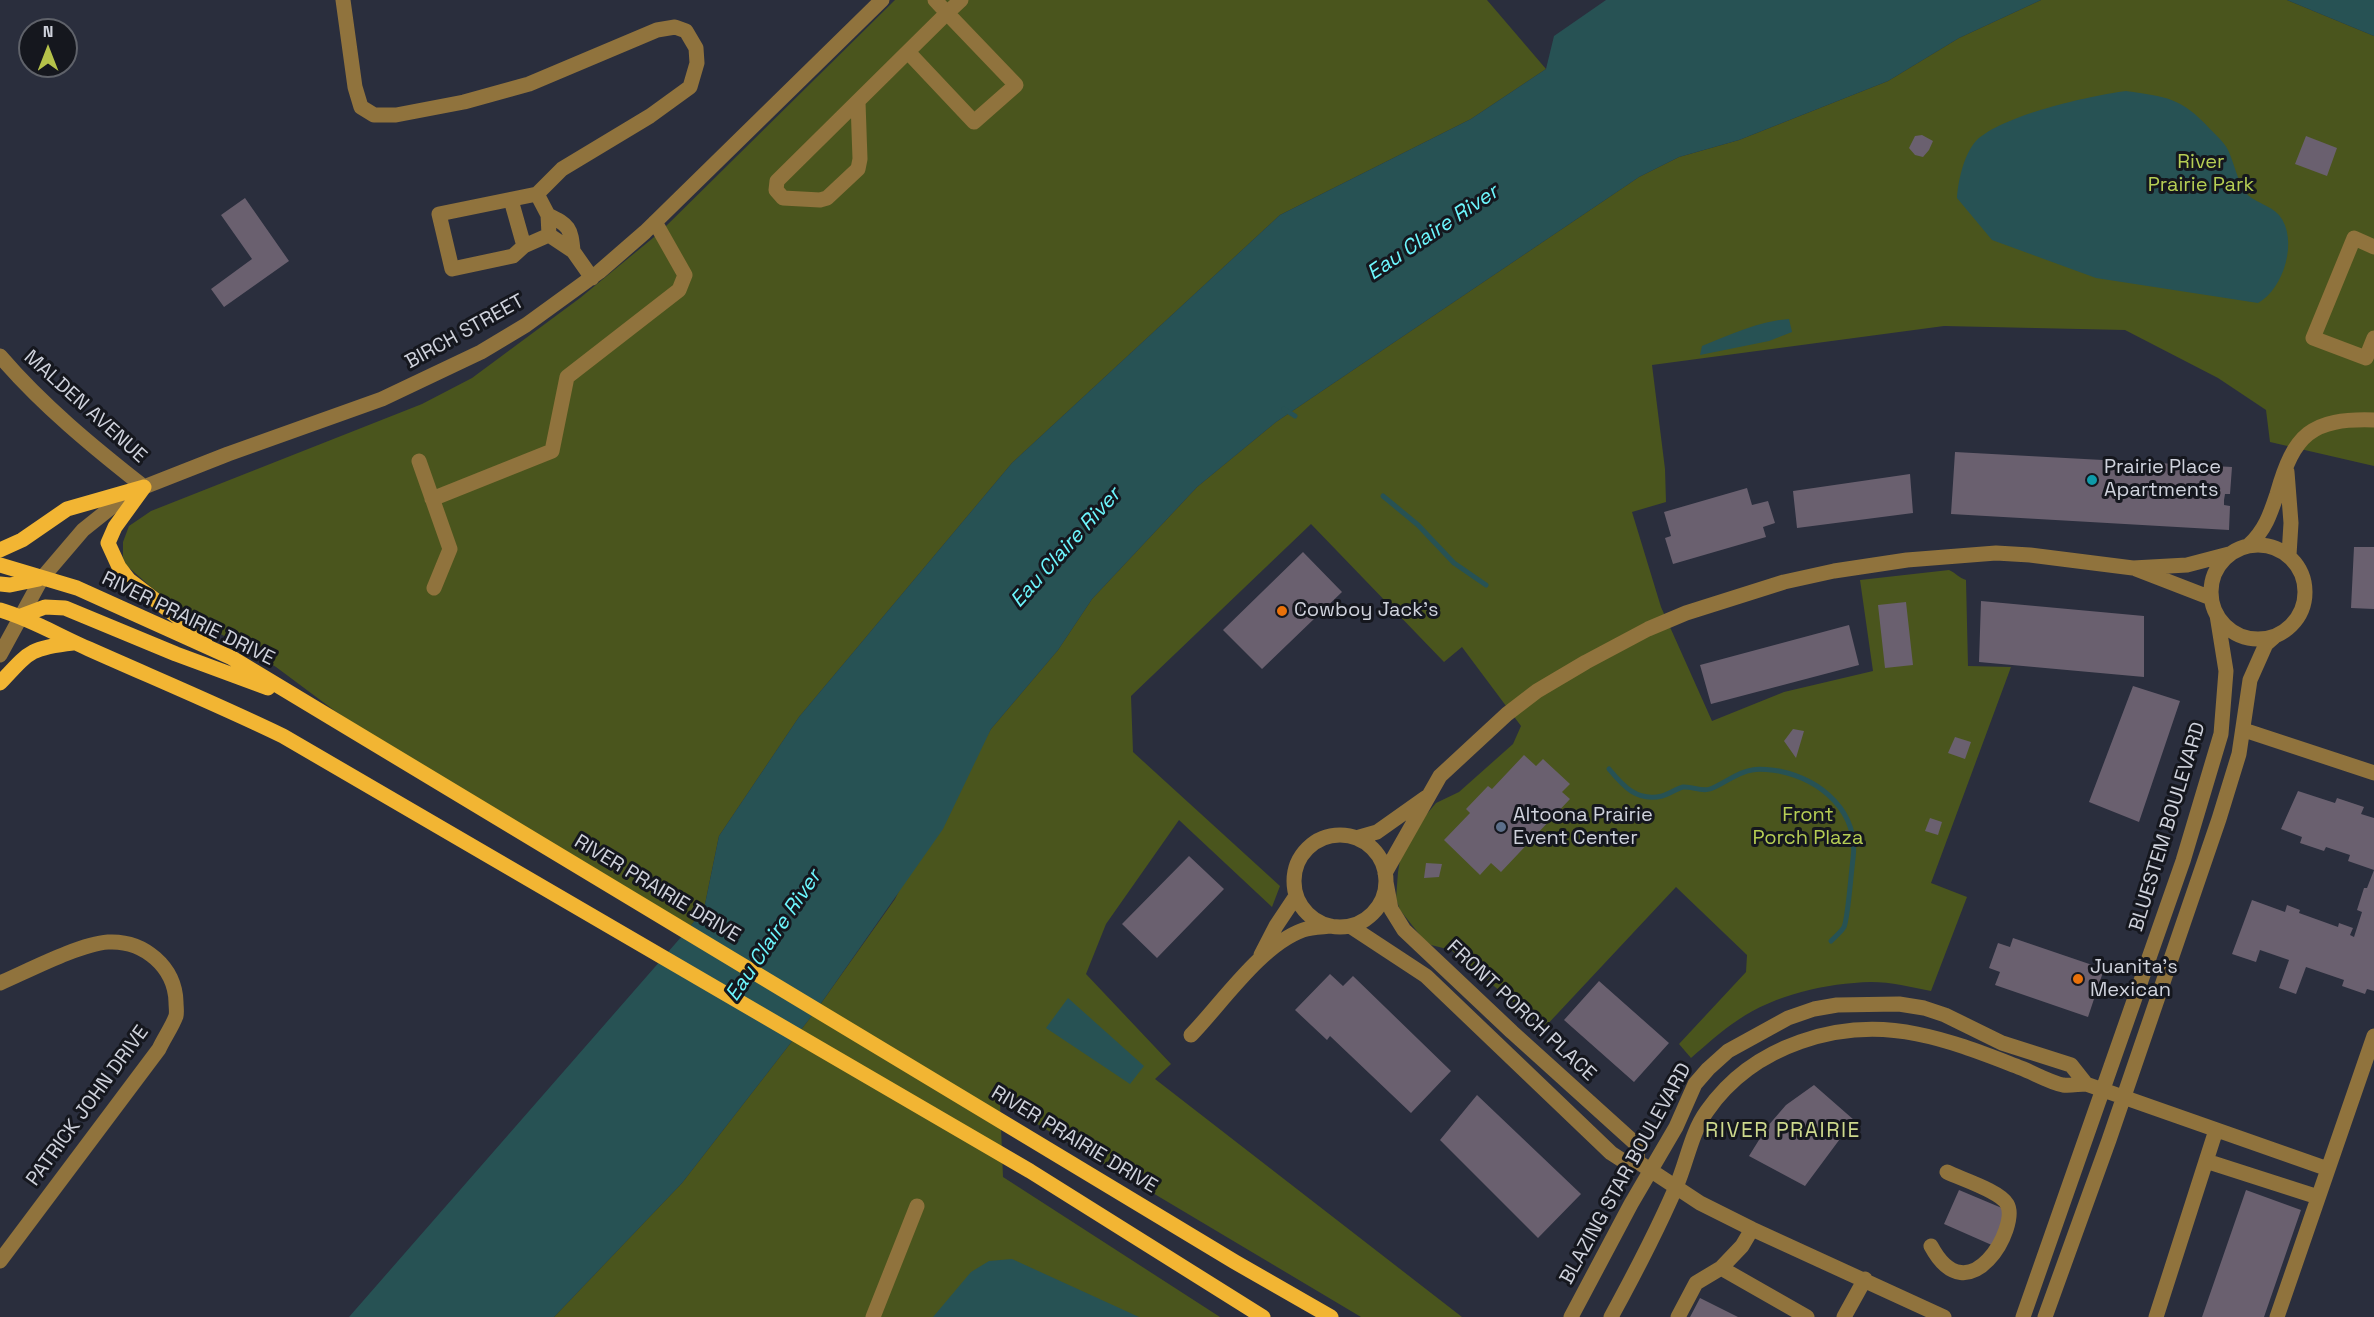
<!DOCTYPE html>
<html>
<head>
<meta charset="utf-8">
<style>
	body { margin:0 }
	#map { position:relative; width:2374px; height:1317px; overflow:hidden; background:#2a2e3d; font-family:"Space Grotesk",sans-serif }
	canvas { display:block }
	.north { position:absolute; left:18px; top:18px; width:60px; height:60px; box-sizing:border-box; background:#15171e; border:2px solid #5f626a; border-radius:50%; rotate:0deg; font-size:16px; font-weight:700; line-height:24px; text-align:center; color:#cfd2dc }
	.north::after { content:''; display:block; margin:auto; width:21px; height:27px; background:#b5c24a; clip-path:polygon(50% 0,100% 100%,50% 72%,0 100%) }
</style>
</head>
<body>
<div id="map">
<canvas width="2374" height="1317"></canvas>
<div class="north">N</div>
</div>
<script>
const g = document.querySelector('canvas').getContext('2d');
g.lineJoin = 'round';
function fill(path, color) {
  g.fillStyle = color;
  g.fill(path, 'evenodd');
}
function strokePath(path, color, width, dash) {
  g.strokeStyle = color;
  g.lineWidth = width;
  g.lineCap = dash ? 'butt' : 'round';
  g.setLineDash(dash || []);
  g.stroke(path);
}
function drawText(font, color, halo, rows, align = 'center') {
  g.font = font + ' "Space Grotesk",sans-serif';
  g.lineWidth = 6;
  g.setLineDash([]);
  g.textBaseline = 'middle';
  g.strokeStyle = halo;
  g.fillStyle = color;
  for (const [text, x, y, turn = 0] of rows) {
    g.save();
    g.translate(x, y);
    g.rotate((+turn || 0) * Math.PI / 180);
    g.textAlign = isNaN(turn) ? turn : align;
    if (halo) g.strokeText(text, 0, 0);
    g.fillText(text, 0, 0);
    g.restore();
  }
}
const green = new Path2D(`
	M895,0H1487L1546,69L1471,119L1280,215L1012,463L799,717L719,836L704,909L689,928L406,758L335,711L276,667L204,624L152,588L126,565L123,557V542L129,526L151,511L422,404L472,378L580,298L659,233Z
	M2041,0H2287L2374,36V466L2270,442L2266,410L2218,378L2125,330L1944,326L1652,365L1665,469L1666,502L1632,512L1661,607L1712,721L1784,692L1873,671L1860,580L1949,570C1956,573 1959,578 1966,580L1968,666L2011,667L1931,883L1967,897L1931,991C1911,987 1891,982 1871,982C1827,983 1774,995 1738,1020C1721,1031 1706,1045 1691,1058L1679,1044L1746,972L1747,955L1676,887L1544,1028L1451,950L1431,945L1423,939L1400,910L1396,899L1398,872L1400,860L1421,821L1436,803L1459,792L1513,744L1521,726L1462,647L1444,662L1311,524L1131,696L1133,752L1280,886L1272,907L1179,820L1106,924L1086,974L1171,1064L1155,1079L1462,1317H1361L1000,1102L1003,1177L1220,1317H554L682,1183L817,1009L895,899L928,833L991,729L1058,650L1092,599L1197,487L1276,422L1639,177L1679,157L1739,140L1888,81L1959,38Z`);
const water = new Path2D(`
	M1606,0H2041L1959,38L1888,81L1739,140L1679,157L1639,177L1276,422L1197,487L1092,599L1058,650L991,729L943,829L817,1009L682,1183L554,1317H349L689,928L704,909L719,836L799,717L1012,463L1280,215L1471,119L1546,69L1554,36Z
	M2287,0H2374V36Z
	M2126,91C2166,97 2181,97 2210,129C2216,135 2224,142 2228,150C2234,163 2237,179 2245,192C2253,202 2270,205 2279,215C2299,239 2284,289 2258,303L2096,278L1992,240L1957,198C1958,181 1964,154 1976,141C2002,115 2089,96 2126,91Z
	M1789,319L1792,332L1769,341L1700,355L1702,346C1729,335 1759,321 1789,319Z
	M1068,998L1144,1066L1130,1084L1046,1028Z
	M1012,1259L1139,1317H933L971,1272L989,1261Z`);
const stream = new Path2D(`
	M1284,409L1295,416
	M1383,496L1418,525L1454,563L1486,585
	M1609,769C1623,786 1637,802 1662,796C1669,794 1676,789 1683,787C1692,786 1701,792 1710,789C1724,784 1737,772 1752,770C1761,768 1770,770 1779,771C1822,780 1859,812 1853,859C1851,873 1848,918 1844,927C1841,932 1835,937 1831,941`);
const building = new Path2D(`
	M1922,135L1933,141L1929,150L1923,157L1915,155L1909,148L1915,136Z
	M2306,136L2337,148L2327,176L2295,164Z
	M245,198L289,261L224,307L211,289L252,259L221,215Z
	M1955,452L2232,467L2230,494H2225L2224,500V505L2230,506L2229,530L1951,514Z
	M1910,474L1913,513L1797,528L1793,491Z
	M1747,488L1752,505L1768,501L1775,523L1763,527L1766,537L1673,564L1665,538L1671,536L1664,512Z
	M2354,547H2374V609L2351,608Z
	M1303,552L1342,592L1262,669L1223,630Z
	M1981,601L2144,616V677L1979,662Z
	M1906,602L1913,665L1885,668L1878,605Z
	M1849,625L1859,665L1711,704L1700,665Z
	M2133,686L2180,701L2139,822L2089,802Z
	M1793,729L1804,731L1796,758L1784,741Z
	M1955,737L1971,742L1965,759L1948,753Z
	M1524,755L1536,766L1543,759L1570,784L1562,792L1570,799L1501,872L1491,863L1480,875L1444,840L1470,813L1466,809L1488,786L1492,789Z
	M2298,791L2335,803L2337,798L2364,807L2361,814L2374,818V870L2348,861L2350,855L2326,847L2324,851L2300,843L2302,837L2281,829Z
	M1930,818L1942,822L1938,835L1925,831Z
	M1189,856L1224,889L1157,958L1122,924Z
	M1426,863L1442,864L1439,877L1424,878Z
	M2374,870V991L2367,989L2365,994L2342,986L2344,980L2306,967L2296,994L2279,988L2289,960L2260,950L2256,962L2232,954L2252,900L2285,912L2287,905L2300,910L2299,913L2338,927L2339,923L2353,928L2350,935L2354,937L2362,912L2357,910L2364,888H2367Z
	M2013,938L2104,969L2088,1017L1995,985L2000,972L1989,968L1998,943L2010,947Z
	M1330,974L1343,986L1353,976L1451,1071L1411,1113L1330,1036L1327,1040L1295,1010Z
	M1599,981L1669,1043L1634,1082L1564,1020Z
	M1814,1085L1854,1120L1805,1186L1749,1156L1767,1127L1786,1105Z
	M1477,1095L1581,1194L1538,1238L1440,1140Z
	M1959,1190L2009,1211L1994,1246L1944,1224Z
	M2246,1190L2301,1210L2264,1317H2202Z
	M1700,1298L1738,1317H1690Z`);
const minor = new Path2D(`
	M343,0L355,87L361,107L374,115H396L464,102L529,84L657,30L675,27L686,31L696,48L697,63L690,87L650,116L562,169L537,194L439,214L452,269L513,256L524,246L549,235
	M908,52L974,122L1016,85L947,13L961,0
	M858,102L860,159L858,169L827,198L820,200L783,198L776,190L777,181L947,13L935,0
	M537,194L548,215L549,235L573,251L592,278
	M511,200L524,246
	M548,215C569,225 571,228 573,251
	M2374,247L2354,238L2313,338L2366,358L2374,338
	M0,356C42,405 93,447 144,487
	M419,461L450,549L434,588
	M2287,472L2291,523L2289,555
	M432,499L552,451L567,377L679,290L685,275L655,222
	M2211 592a47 47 0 1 1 94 0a47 47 0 1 1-94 0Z
	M2249,545C2265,530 2270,515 2277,494C2294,434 2311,418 2374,420
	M2136,569L2211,598
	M0,655L42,578L83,530L113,506L144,487L228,454L382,399L481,352L526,325L599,272L645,232L882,0
	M2244,730L2374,773
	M1294 881a46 46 0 1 1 92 0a46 46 0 1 1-92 0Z
	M1356,838L1377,832L1425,798
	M1385,873L1440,776L1507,714L1537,691L1586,662L1648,629L1686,613L1784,582L1834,571L1907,560L1996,553L2030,555L2133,568L2187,565L2229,554
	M1386,882L1391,909L1404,930L1512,1032L1636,1144L1638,1162
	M1350,926L1426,976L1611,1153L1625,1162H1638L1700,1203L1752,1229L1944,1317
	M1261,955L1276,926L1296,896
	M0,983C28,971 79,944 108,942C144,940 175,967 176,1002C176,1007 177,1012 176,1016C172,1027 164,1038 159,1049L0,1261
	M1191,1035C1222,1003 1261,945 1303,930C1311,927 1322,927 1331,926
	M2206,1161L2318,1197
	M1752,1229L1742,1246L1721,1268L1807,1317
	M1931,1246C1969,1317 2020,1226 2007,1204C2000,1191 1961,1179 1947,1172
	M873,1317L917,1206
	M1571,1317L1631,1204L1676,1127L1695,1084L1708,1069L1728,1051L1788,1018L1814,1009L1837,1005L1899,1004L1924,1008L1945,1015L2002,1043L2071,1065L2086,1084
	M1611,1317C1634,1275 1657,1231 1676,1187C1687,1162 1691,1133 1707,1111C1753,1045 1840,1018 1917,1034C1953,1041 1987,1055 2021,1068C2034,1073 2049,1082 2063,1085C2070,1086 2079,1084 2086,1084L2328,1169
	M1678,1317L1696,1283L1721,1268
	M1844,1317L1865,1279
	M2023,1317L2183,861L2221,734L2226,671L2217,615
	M2045,1317L2109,1140L2219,819L2239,754L2250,680L2266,644L2274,637
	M2156,1317L2216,1130
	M2277,1317L2374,1036`);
const major = new Path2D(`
	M144,487L115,527L108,543L119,567L129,580L205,638
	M0,550L22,540L67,509L144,487
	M0,565L77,588L232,658L1235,1262L1331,1317
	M0,584L10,585L39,579
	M0,610C31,619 59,636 89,649C154,678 219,705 283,736L1030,1171L1263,1317
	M21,616L45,607L65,608L176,654L268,688
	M0,683C29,652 29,648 73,643`);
const markers = [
	[2092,480,6,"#0f9aa8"],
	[1282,611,6,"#e8710a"],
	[1501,827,6,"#5c6f8a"],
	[2078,979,6,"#e8710a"]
];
const parkNames = [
	["River",2201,163],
	["Prairie Park",2201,186],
	["Front",1808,816],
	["Porch Plaza",1808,839]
];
const streetNames = [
	["BIRCH STREET",465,332,-29],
	["MALDEN AVENUE",85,407,42],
	["RIVER PRAIRIE DRIVE",188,619,26],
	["BLUESTEM BOULEVARD",2168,827,-73],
	["RIVER PRAIRIE DRIVE",657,889,31],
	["FRONT PORCH PLACE",1521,1011,43],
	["PATRICK JOHN DRIVE",88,1106,-54],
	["RIVER PRAIRIE DRIVE",1074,1140,31],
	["BLAZING STAR BOULEVARD",1626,1174,-61]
];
const poiNames = [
	["Prairie Place",2104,468],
	["Apartments",2104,491],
	["Cowboy Jack's",1294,611],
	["Altoona Prairie",1513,816],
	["Event Center",1513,839],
	["Juanita’s",2090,968],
	["Mexican",2090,991]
];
const waterNames = [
	["Eau Claire River",1433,233,-34],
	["Eau Claire River",1066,548,-48],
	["Eau Claire River",774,936,-56]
];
const neighbourhoodNames = [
	["RIVER PRAIRIE",1783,1131]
];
fill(green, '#4a551d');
fill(water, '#275254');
strokePath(stream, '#275254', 5);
fill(building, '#6a606f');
strokePath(minor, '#90733d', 15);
strokePath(major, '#f2b533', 15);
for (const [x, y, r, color] of markers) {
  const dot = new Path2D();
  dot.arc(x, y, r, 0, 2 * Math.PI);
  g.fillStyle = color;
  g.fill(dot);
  strokePath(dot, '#15171e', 2);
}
drawText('20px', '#b6ce54', '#15171e', parkNames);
drawText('20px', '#cfd2dc', '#15171e', streetNames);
drawText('20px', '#cfd2dc', '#15171e', poiNames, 'left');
drawText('italic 21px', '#6df7fe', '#15171e', waterNames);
g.letterSpacing = '1.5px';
drawText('21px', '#ced98c', '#15171e', neighbourhoodNames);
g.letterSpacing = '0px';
</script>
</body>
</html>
